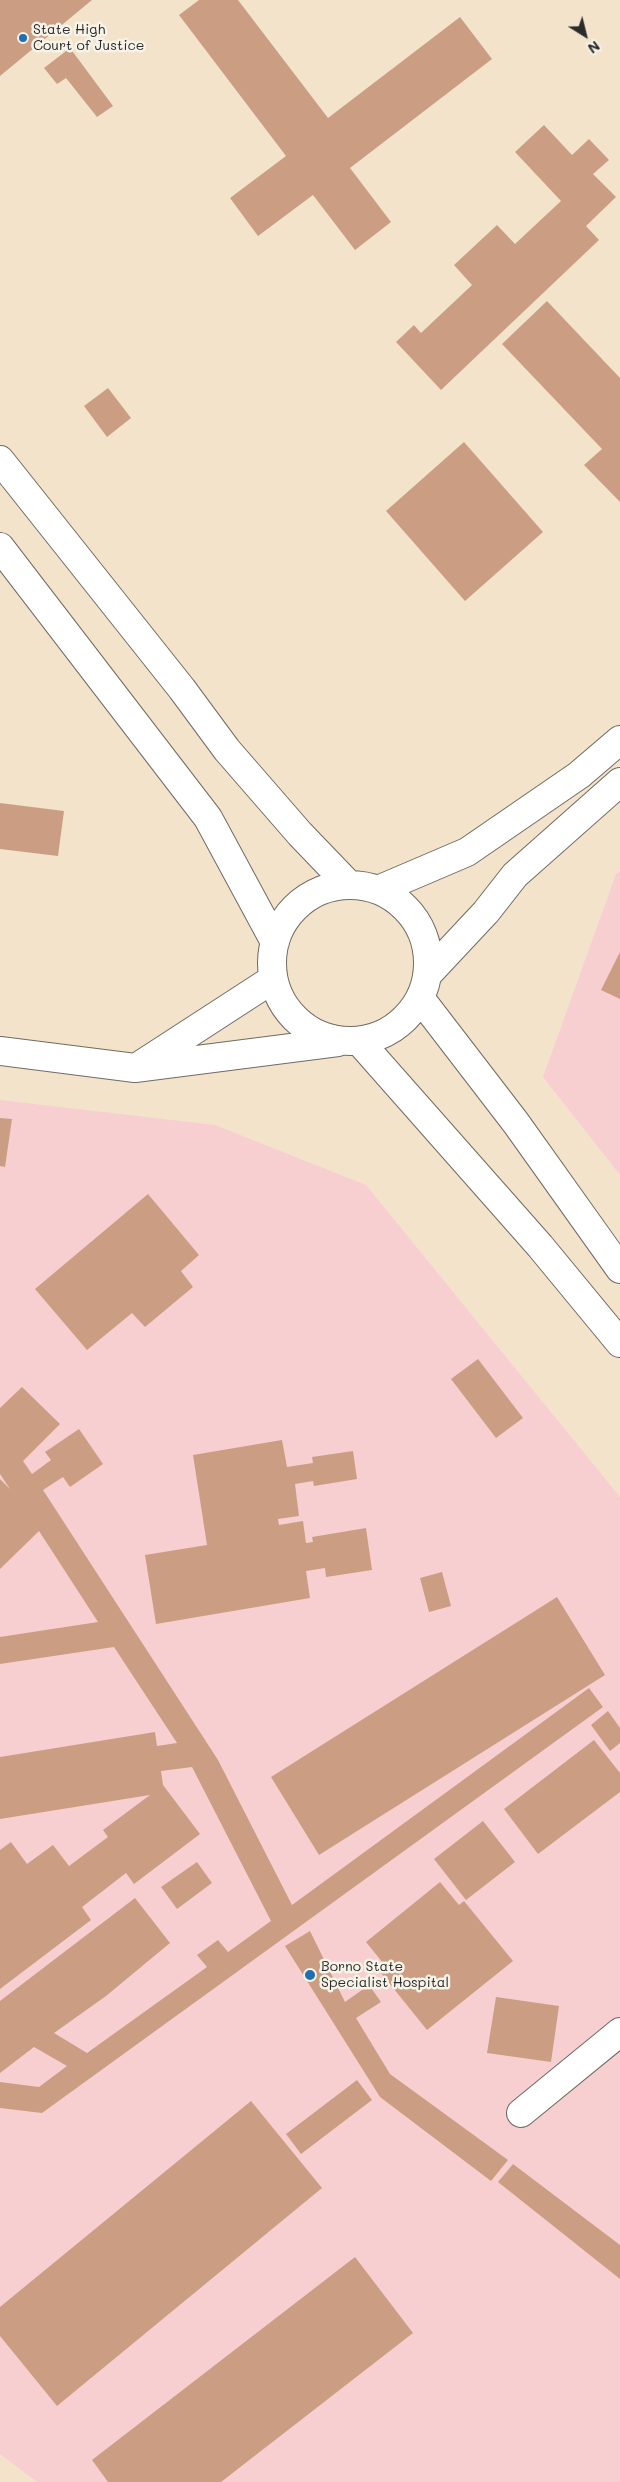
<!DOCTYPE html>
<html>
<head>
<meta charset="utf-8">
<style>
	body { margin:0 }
	#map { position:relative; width:620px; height:2482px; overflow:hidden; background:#f3e3cb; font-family:Mali,sans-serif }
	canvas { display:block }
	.north { position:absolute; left:560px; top:10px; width:50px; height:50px; -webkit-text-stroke:4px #f7f3e8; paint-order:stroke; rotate:144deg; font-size:14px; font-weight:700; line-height:20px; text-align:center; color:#2b2b2b }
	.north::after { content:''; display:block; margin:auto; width:18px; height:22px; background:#2b2b2b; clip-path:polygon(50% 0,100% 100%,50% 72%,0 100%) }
</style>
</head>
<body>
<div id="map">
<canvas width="620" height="2482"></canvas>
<div class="north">N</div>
</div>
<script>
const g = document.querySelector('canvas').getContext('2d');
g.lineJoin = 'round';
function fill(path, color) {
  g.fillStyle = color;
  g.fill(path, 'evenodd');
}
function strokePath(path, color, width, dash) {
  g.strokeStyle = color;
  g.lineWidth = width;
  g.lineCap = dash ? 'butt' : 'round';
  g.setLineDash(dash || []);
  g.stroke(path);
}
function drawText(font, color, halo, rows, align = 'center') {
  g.font = font + ' Mali,sans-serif';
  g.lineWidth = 5;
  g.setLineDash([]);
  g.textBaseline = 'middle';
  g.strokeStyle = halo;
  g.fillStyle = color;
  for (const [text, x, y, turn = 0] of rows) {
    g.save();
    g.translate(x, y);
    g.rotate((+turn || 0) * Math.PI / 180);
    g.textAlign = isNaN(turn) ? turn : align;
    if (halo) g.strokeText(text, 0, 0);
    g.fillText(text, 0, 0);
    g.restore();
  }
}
const built = new Path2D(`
	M620,871V1175L543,1077L616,874Z
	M0,1100L215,1125L366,1185L620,1497V2482H37L0,2454Z`);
const building = new Path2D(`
	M0,0H92L0,76Z
	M199,0H238L328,118L460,17L492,59L350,168L391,222L355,250L313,195L258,236L230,198L286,156L179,15Z
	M70,48L113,106L97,117L66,78L57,84L44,68Z
	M544,125L572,155L589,139L609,160L593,174L616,197L586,226L599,240L441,390L396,342L414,325L421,333L472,285L454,265L497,225L515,244L561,201L515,152Z
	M547,301L620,378V502L584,465L602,449L502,344Z
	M108,388L131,418L107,437L84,406Z
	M464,442L543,532L465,601L386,511Z
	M0,803L64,811L58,856L0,849Z
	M620,952V999L601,990Z
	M0,1118L12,1119L5,1167L0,1166Z
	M148,1194L199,1255L181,1271L193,1287L145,1327L132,1313L87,1350L35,1289Z
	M478,1359L523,1418L496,1438L451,1379Z
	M22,1387L60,1424L23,1461L32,1474L51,1460L45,1452L79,1429L103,1464L70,1487L63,1477L43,1490L218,1760L292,1905L589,1688L603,1707L42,2113L0,2108V2082L39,2087L67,2066L34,2047L0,2073V2001L135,1898L170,1943L106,1996L54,2033L87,2053L207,1967L197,1955L218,1940L228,1952L271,1921L192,1767L161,1771L163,1785L200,1834L134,1884L126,1873L82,1907L91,1920L0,1989V1850L11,1842L27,1864L53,1845L69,1866L108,1837L103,1830L150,1795L0,1819V1757L155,1732L157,1746L177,1743L114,1647L0,1664V1637L98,1622L39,1531L0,1569V1479L10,1489L0,1474V1408Z
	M282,1440L287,1467L313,1463L312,1457L353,1451L357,1479L314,1486L313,1481L295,1484L299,1516L278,1519L279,1525L303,1521L306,1543L313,1542L312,1537L366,1528L372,1570L326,1577L325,1568L306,1571L310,1598L156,1624L145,1555L207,1545L193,1455Z
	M442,1572L451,1606L429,1612L420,1578Z
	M557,1597L605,1675L319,1855L271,1777Z
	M608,1711L620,1728V1743L610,1751L591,1725Z
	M594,1740L620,1773V1792L538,1854L504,1809Z
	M483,1821L515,1862L466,1900L434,1859Z
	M197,1862L212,1883L177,1909L161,1887Z
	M440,1882L459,1905L464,1901L513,1961L427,2030L377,1968L383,1963L366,1942Z
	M310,1931L345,2002L369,1985L381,2002L356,2018L390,2074L508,2160L491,2181L380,2097L285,1946Z
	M496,1997L559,2006L551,2062L487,2053Z
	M357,2080L372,2100L301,2154L286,2134Z
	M251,2101L322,2188L57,2406L0,2336V2307Z
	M513,2164L620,2245V2279L498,2182Z
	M355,2257L413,2333L221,2482H108L92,2460Z`);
const minor = new Path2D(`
	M521,2113L620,2032`);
const major = new Path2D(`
	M0,460L182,689L227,750L300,834L349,885
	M0,547L208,818L275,942
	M272 963a78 78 0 1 1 156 0a78 78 0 1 1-156 0Z
	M378,890L467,852L579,775L620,740
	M428,974L486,912L515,875L620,782
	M420,998L516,1123L620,1269
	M359,1041L540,1246L620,1343
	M0,1051L135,1068L338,1042
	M142,1064L273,979`);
const markers = [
	[23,38,5,"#1f6fb2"],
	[310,1975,6,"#1f6fb2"]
];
const poiNames = [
	["State High",33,30],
	["Court of Justice",33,46],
	["Borno State",321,1967],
	["Specialist Hospital",321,1983]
];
fill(built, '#f7cfd1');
fill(building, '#cb9e83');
strokePath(minor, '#716b63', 30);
strokePath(major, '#716b63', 30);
strokePath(minor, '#fff', 28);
strokePath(major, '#fff', 28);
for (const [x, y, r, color] of markers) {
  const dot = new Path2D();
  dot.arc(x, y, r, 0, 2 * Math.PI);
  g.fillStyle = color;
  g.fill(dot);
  strokePath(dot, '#f7f3e8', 2);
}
drawText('14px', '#2b2b2b', '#f7f3e8', poiNames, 'left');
</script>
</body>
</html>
